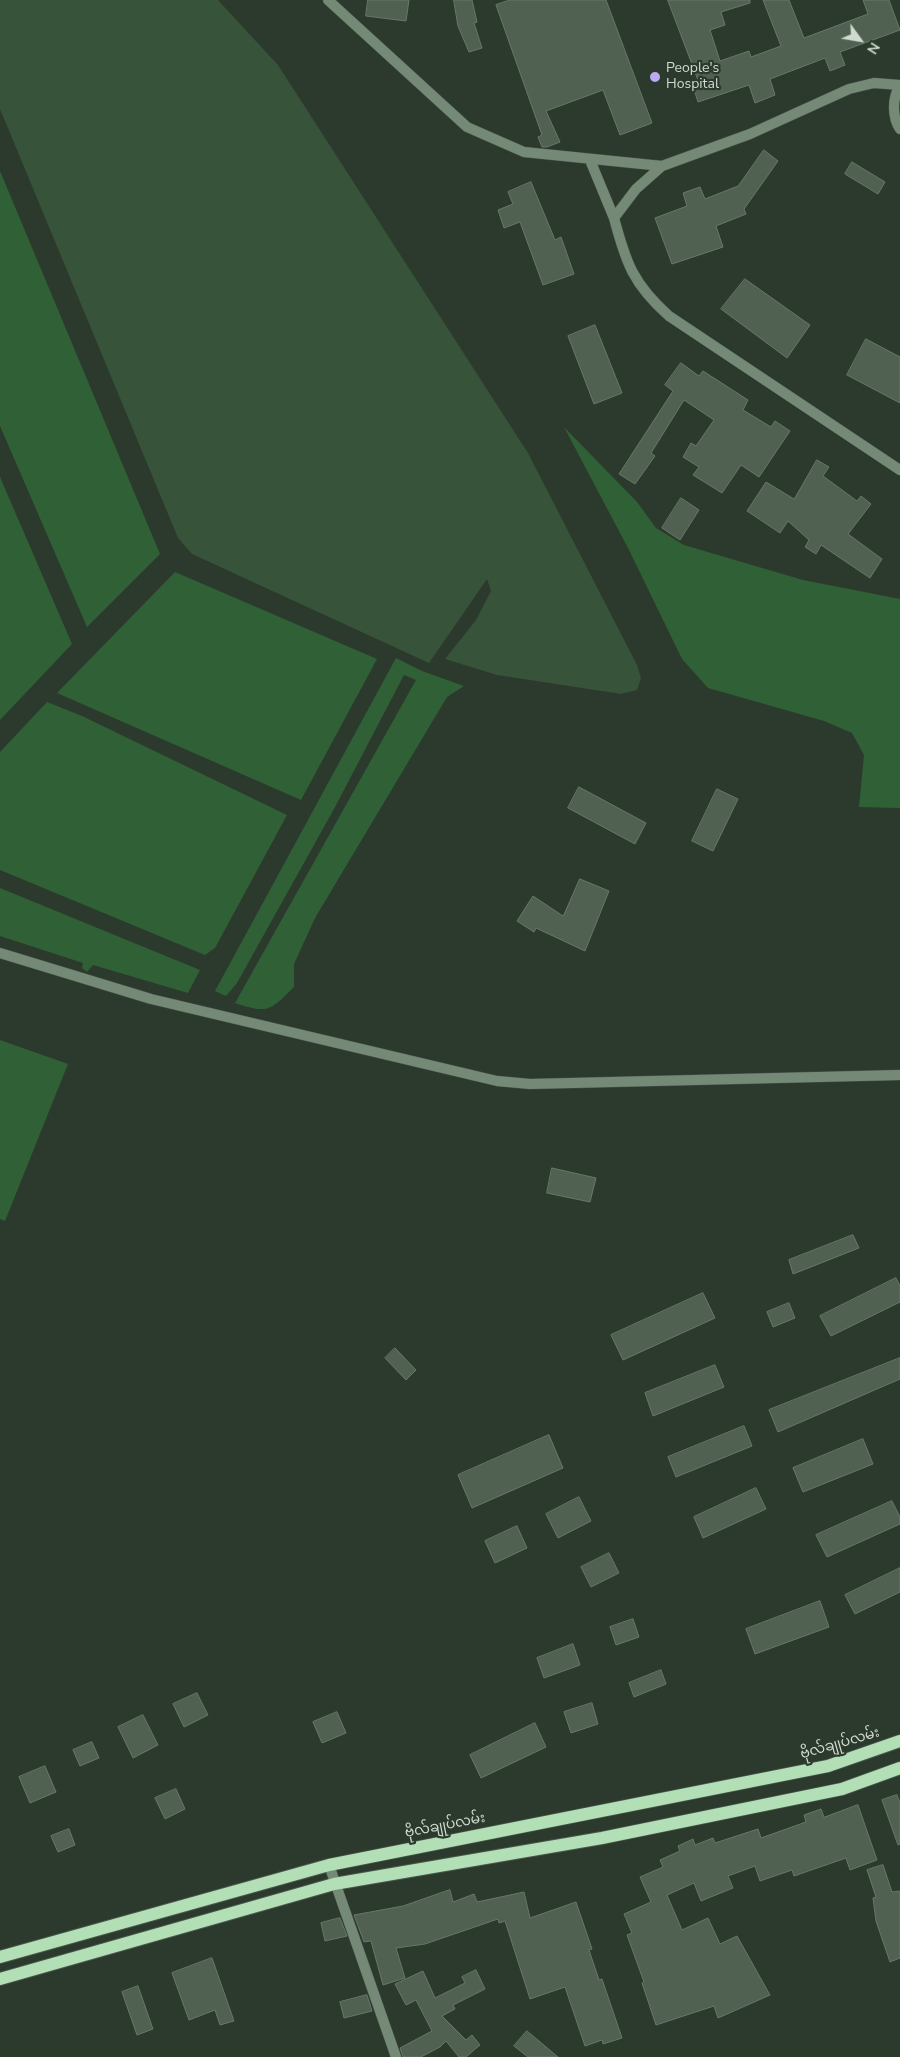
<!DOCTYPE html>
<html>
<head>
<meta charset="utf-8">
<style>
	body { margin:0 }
	#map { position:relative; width:900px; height:2057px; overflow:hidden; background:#2b3a2c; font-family:"Nunito Sans",sans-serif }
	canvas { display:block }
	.north { position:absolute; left:835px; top:15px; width:50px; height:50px; -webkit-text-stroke:4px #2b3a2c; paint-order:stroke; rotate:122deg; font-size:14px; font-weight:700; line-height:20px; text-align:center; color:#d0d9d0 }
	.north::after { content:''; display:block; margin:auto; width:18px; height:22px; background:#d0d9d0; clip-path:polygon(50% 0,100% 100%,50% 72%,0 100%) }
</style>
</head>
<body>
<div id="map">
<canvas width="900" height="2057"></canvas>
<div class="north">N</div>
</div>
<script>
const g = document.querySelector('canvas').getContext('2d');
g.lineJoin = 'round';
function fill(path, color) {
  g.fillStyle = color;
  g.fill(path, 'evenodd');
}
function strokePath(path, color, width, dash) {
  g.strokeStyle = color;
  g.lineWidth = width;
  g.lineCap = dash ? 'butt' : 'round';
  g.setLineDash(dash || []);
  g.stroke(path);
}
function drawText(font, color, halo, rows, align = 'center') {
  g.font = font + ' "Nunito Sans","Noto Sans Myanmar",sans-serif';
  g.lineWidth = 4.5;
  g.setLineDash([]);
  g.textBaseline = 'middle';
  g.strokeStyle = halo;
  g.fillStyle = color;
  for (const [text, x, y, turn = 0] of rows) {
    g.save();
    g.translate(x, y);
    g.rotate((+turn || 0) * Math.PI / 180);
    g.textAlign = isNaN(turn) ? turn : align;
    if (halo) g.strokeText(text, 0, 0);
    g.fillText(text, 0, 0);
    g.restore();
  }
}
const green = new Path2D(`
	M0,0H218L278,65L528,453L637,665L641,678L637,690L621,694L497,675L445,659L476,620L491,591L487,579L429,663L192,554L178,538L0,109Z`);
const water = new Path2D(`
	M0,171L160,554L87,627L0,426Z
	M564,427L637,502L656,528L684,545L803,580L900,599V808L859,807L864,755L852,733L824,721L708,688L682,659L629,550Z
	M0,477L72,644L0,720Z
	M175,572L377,659L301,800L57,693Z
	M396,658L422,671L464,686L447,697L315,918L294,964V987C270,1011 268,1014 235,1003L416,680L404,675L334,809L237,983L226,996L215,991Z
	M47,702L82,716L287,815L215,948L205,955L0,870V752Z
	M0,888L200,970L188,993L93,965L87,972L82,968L83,963L0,936Z
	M0,1040L68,1064L5,1221L0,1219Z`);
const building = new Path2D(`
	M368,0H409L406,21L366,16Z
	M454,0H472L477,22L474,23L482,48L469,52L458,26Z
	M510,0H606L652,123L620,135L603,90L546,111L560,142L547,147H542L538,137L542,135L496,5Z
	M668,0H750V3L721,12L725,25L710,30L720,61L749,51L751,57L781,46L763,0H789L804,38L868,14L863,0H889L900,30L840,52L845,65L830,71L825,58L770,79L775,95L755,103L749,85L698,102L692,83L698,81Z
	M764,150L778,161L744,209L746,214L716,226L723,247L672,264L655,218L687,206L683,193L700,187L705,199L738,186Z
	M852,162L885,182L878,194L845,174Z
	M531,182L555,240L561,237L574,274L543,285L520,222L504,228L498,210L513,204L508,192Z
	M745,279L810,325L787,358L721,309Z
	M595,325L622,393L594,404L568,336Z
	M866,339L900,357V403L847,375Z
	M681,363L699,376L703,371L748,400L743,410L771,427L775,421L790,431L759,477L741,465L722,493L693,475L699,467L683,457L691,443L696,446L714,420L684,400L651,453L655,456L635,484L619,474L673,391L665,385Z
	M817,460L829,467L823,476L857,501L861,496L871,504L848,534L882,559L870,578L821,545L816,554L805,547L809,540L788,521L780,533L747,511L766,482L794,499Z
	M681,498L699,510L680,540L662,528Z
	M579,787L646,823L635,844L568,808Z
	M717,789L738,799L713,851L692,841Z
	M580,879L609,891L585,951L536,928L534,932L517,921L533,896L563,916Z
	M552,1168L596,1178L590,1202L547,1193Z
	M853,1235L859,1248L793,1274L789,1260Z
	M896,1278L900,1286V1302L831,1336L820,1316Z
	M703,1293L715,1318L623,1360L611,1335Z
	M789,1303L795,1318L773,1327L767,1312Z
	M395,1348L416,1370L406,1380L385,1358Z
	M900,1358V1379L778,1432L769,1410Z
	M715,1365L724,1387L653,1416L645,1393Z
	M744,1426L752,1446L676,1477L668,1457Z
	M549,1435L563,1468L472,1508L458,1475Z
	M863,1439L873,1464L803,1492L793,1468Z
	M756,1488L766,1509L703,1538L694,1517Z
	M579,1497L591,1521L558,1538L546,1514Z
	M892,1501L900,1517V1524L827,1557L816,1535Z
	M517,1526L527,1548L495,1563L485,1541Z
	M609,1553L619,1573L591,1587L581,1567Z
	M900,1568V1592L855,1614L845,1595Z
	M820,1601L829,1627L755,1654L746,1629Z
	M633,1619L639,1637L616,1645L610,1627Z
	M573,1644L580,1665L544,1678L537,1658Z
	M661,1670L666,1684L634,1697L629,1683Z
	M197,1693L208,1715L184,1727L173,1704Z
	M592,1703L598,1724L571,1733L564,1712Z
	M337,1712L346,1733L322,1743L313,1722Z
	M143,1715L158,1745L133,1758L118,1727Z
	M535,1723L546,1747L481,1778L470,1755Z
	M92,1742L99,1758L80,1766L73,1750Z
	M45,1766L56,1792L30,1803L19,1777Z
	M176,1789L185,1809L165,1819L155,1798Z
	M897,1795L900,1803V1844L898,1845L882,1800Z
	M858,1805L877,1860L850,1870L846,1858L794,1876L792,1870L760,1881L755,1866L728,1876L733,1888L701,1901L694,1883L667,1895L682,1930L708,1918L720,1944L737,1936L770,1995L718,2018L714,2006L656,2025L642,1983L644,1982L627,1935L632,1933L624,1914L651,1902L640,1877L663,1867L660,1860L680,1851L678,1846L693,1839L695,1845L713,1838L715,1843L758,1829L761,1838L806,1822L804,1815L821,1809L824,1817Z
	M69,1829L75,1845L58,1852L51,1836Z
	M883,1865L892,1892L900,1891V1958L890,1962L876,1921L873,1898L876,1897L867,1870Z
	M450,1890L453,1902L474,1894L477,1902L524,1892L530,1918L576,1902L592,1949L589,1950L599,1980L602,1979L622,2038L603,2044L602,2040L585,2046L565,1987L530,1999L505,1921L499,1923L498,1919L425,1944L396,1948L405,1978L383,1985L371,1941L364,1942L354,1915L403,1906Z
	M340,1918L347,1936L325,1941L321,1923Z
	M212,1958L234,2021L220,2025L215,2010L189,2020L172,1973Z
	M476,1970L485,1989L453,2005L455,2009L442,2016L466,2040L472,2035L480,2045L466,2057H459L446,2041L440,2047L421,2057H403L400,2048L432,2031L416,2000L406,2005L395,1984L423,1971L435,1998L465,1983L462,1977Z
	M138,1986L153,2029L137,2035L122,1992Z
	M367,1995L372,2011L344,2018L340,2002Z
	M527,2031L558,2057H528L514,2046Z`);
const minor = new Path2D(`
	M328,0L467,127L524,152L662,166
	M590,160L614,218L636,189L662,166L750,134L849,89L874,83L900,85
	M614,218C626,263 633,284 669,316L900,470
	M0,953L151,999L497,1081L530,1084L900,1075
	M329,1865L396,2057`);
const tertiary = new Path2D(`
	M900,85C892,98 892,117 900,129`);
const primary = new Path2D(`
	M0,1957L329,1865L828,1766L900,1741
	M0,1979L334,1884L602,1838L842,1789L900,1768`);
const markers = [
	[655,77,6,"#bea9f5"]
];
const poiNames = [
	["People's",666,69],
	["Hospital",666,85]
];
const streetNames = [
	["ဗိုလ်ချုပ်လမ်း",840,1744,-16],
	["ဗိုလ်ချုပ်လမ်း",445,1826,-11]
];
fill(green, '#375339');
fill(water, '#306036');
fill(building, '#506151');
strokePath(building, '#677868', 1);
strokePath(minor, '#49574a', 11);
strokePath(tertiary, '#49574a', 11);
strokePath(primary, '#49574a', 14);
strokePath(minor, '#758a76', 10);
strokePath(tertiary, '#758a76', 10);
strokePath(primary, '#b3dfb6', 12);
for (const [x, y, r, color] of markers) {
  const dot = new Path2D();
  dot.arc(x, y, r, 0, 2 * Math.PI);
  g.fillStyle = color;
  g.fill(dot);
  strokePath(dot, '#2b3a2c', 2);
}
drawText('14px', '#d0d9d0', '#2b3a2c', poiNames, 'left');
drawText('14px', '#d0d9d0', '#2b3a2c', streetNames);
</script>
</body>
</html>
